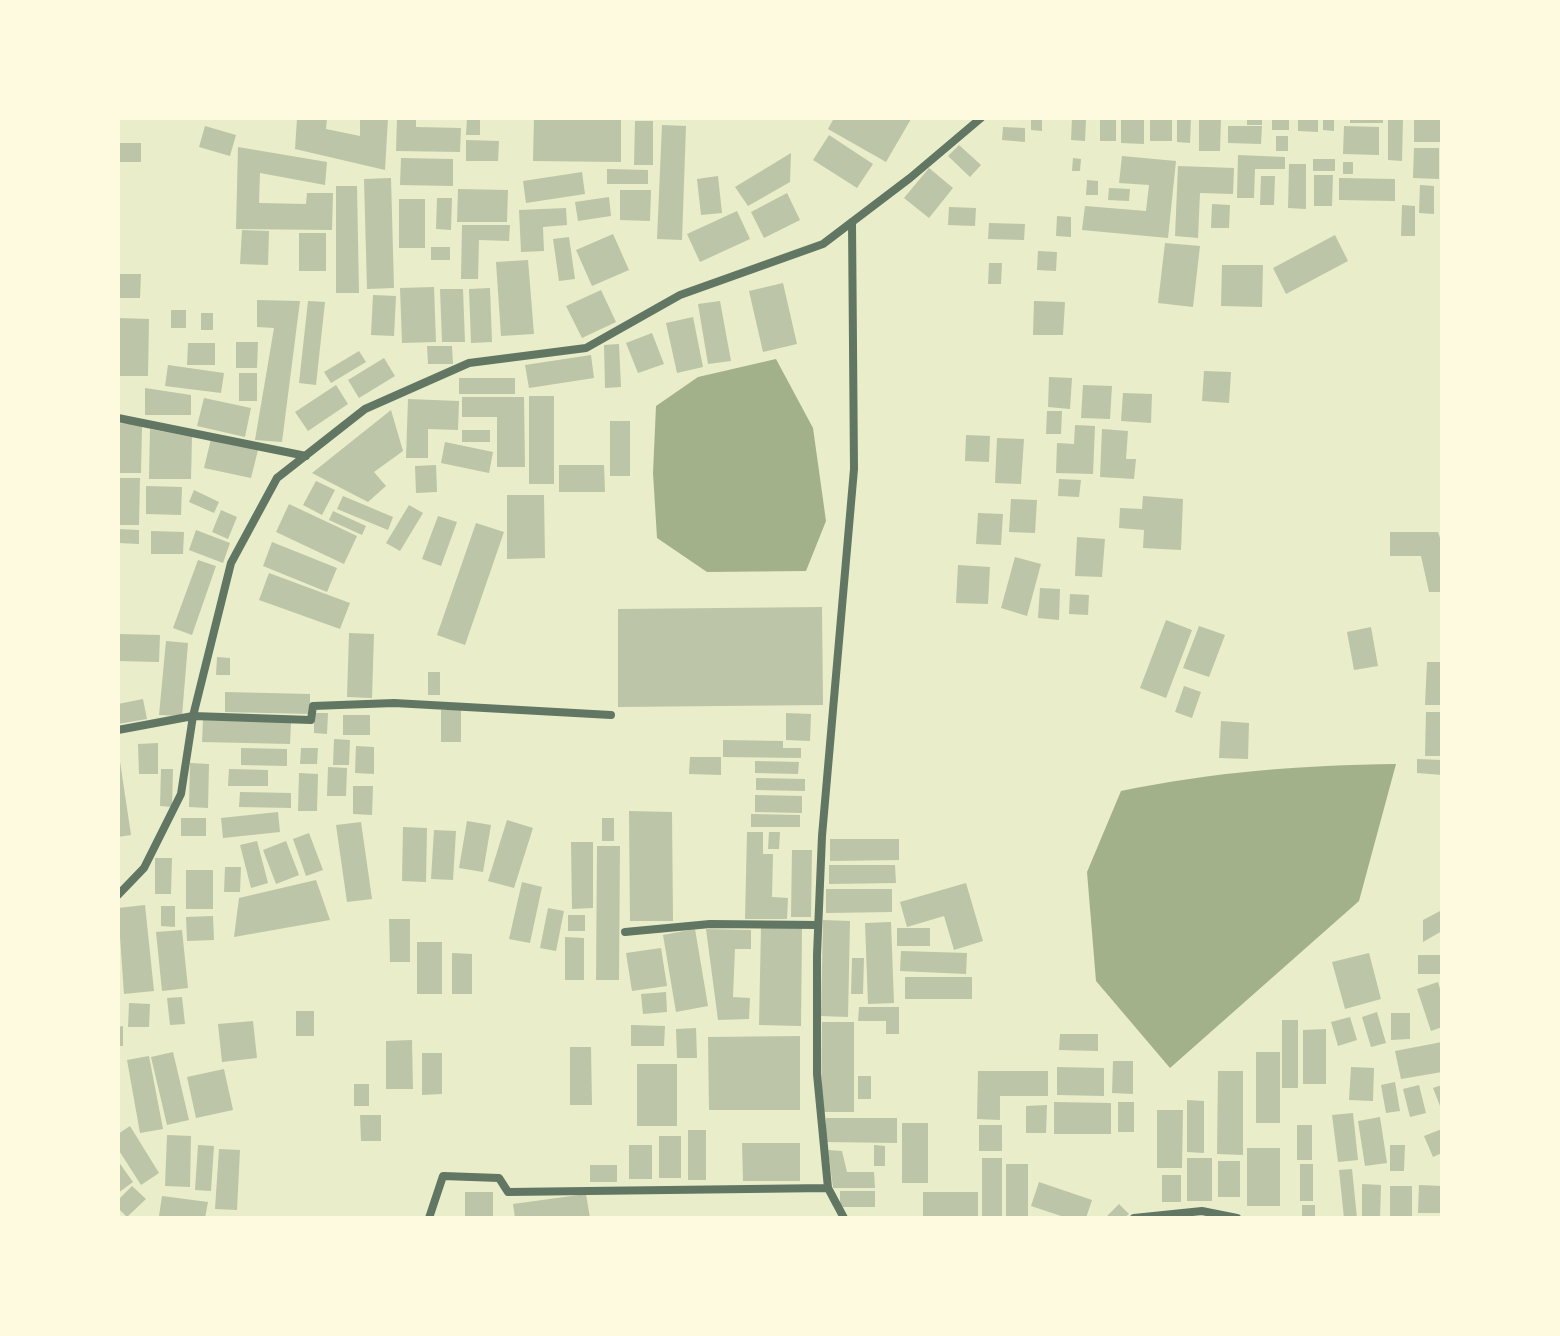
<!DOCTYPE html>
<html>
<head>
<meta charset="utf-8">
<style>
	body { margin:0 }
	#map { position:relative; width:1560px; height:1336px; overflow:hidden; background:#e9edc9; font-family:"PT Serif",serif }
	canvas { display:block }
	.frame { position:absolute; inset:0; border:120px solid #fefae0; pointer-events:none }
</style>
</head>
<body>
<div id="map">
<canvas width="1560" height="1336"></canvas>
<div class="frame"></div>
</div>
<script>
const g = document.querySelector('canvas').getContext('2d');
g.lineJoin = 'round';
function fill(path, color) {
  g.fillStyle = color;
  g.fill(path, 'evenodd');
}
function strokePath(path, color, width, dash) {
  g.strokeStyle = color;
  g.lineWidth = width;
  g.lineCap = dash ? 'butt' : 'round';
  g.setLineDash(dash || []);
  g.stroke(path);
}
const water = new Path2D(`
	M776,359L813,428L826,521L806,571L707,572L657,538L653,473L656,406L698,377Z
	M1396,764L1359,901L1170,1068L1096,981L1087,872L1121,791C1213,772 1302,765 1396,764Z`);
const building = new Path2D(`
	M297,118H327L326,129L360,136V118H388L385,170L295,149Z
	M397,118H416V127L461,128L460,152L396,151Z
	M467,118H480V135H466Z
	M534,118H621V162L533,161Z
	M834,118H909L911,119L886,162L828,129Z
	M1031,118H1042V131L1031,130Z
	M1072,118L1086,119L1085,141L1071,140Z
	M1100,118H1116V141H1100Z
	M1121,118H1144V144L1121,143Z
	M1150,118H1172V141H1150Z
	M1177,118H1191L1190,143L1177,142Z
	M1199,118H1221L1220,151H1199Z
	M1247,118H1262V125H1247Z
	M1272,118H1289V130H1272Z
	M1298,118H1318V132L1298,131Z
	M1323,118H1334V131L1323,130Z
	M1350,118H1383V123H1350Z
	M1388,118H1403L1402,161L1388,160Z
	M1414,118L1441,119L1440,142H1414Z
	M635,121H653V165H634Z
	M662,125L686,126L682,240L657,239Z
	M205,126L236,135L230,156L199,147Z
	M1228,126H1262L1261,144L1228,143Z
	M1344,126L1379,127V155L1343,154Z
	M1003,127L1025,128V142L1002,140Z
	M829,135L873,164L857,188L813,160Z
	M1276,136H1288V151H1276Z
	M466,140L499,141L498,161H466Z
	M118,143H141V162H118Z
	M959,145L981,165L970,177L948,156Z
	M238,147L327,162L325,185L260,173L259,203L306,204L307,193H333L332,230L236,229Z
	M1414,148H1439V179L1413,178Z
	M791,153L790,182L748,206L735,187Z
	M1238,155L1285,157V169H1255L1254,198H1237Z
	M1122,156L1176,161L1168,238L1082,230L1085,206L1146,211L1149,185L1119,183Z
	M401,158L453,159V186L400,185Z
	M1073,158L1081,159L1080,171H1072Z
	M1313,159H1335V171H1313Z
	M1343,162H1353V174H1343Z
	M1289,164H1306V209L1288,208Z
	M1178,166L1234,168L1233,194L1200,193L1198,238L1175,236Z
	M929,168L953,188L929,218L904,198Z
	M607,169L648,170V184H607Z
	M582,172L585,194L526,203L523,181Z
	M1314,175H1333L1332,206H1314Z
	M718,176L722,213L701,215L697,179Z
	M1261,176H1275L1274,205H1260Z
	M391,178L394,288L367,289L364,179Z
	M1339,178L1395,179V201L1339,200Z
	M1087,180L1098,181V195H1086Z
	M1420,185L1434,186V214L1419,213Z
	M336,186H357L359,293H336Z
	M1109,188L1130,189L1129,201L1108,200Z
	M458,189L508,190L507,222H457Z
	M620,190H651L650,221L620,220Z
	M787,193L800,220L764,238L751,212Z
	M609,197L611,216L578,221L575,202Z
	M437,198H452L451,230L436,229Z
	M399,199H425V248H399Z
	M1212,204L1230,205L1229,228H1211Z
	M1402,205L1415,206V236H1401Z
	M949,207L976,208L975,226L948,225Z
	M566,208L567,225L543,227L544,251L521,252L519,210Z
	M737,211L750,239L700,262L687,234Z
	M1057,216L1071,217V237L1056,236Z
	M989,223L1025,224L1024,240L988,239Z
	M462,225H510L509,241L479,240L478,279H461Z
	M242,230L269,231L268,265L240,264Z
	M299,233H326V271H299Z
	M613,234L629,270L592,286L576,250Z
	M1335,235L1348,261L1286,294L1273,268Z
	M569,237L575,279L559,281L553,239Z
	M1165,243L1200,246L1193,307L1158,303Z
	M431,247H450V260H431Z
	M1038,251L1057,252L1056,271L1037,270Z
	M528,260L534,334L501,336L496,262Z
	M989,263H1002L1001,284H988Z
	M1222,265H1263L1262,307L1221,306Z
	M118,274H141L140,298H118Z
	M783,283L797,344L763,352L749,291Z
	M434,287L436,342L402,343L400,288Z
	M490,288L492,342L471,343L469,289Z
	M440,289H463L465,342H442Z
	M601,290L616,322L582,338L566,306Z
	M373,295L396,296L394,336L371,335Z
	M257,300L300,301L282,442L255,440L274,328L257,327Z
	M308,301L325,302L316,385L299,383Z
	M720,301L731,361L708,364L698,304Z
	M1034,301L1065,302L1063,335H1033Z
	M171,310H186V328H171Z
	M201,313H213V330H201Z
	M693,317L703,367L677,373L666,323Z
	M118,318L149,319L148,376H118Z
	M652,333L664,364L638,373L626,343Z
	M236,342H258L257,368H236Z
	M188,343H215V365H187Z
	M619,344L621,387L605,388L604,345Z
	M427,346H452L453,364H428Z
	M359,351L366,362L331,383L324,372Z
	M591,355L594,378L529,388L525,365Z
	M384,358L395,376L359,398L348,380Z
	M168,365L224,373L221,393L165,386Z
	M1204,371L1231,372L1229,403L1202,401Z
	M239,373H257V401H239Z
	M1049,377L1072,378L1070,409L1048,407Z
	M459,378H515V394H459Z
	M336,385L348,404L308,431L295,412Z
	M1083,385L1112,386L1110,419L1081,418Z
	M145,388L191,395V415H145Z
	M1123,393L1152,394L1151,423L1121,421Z
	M529,396H554V484H529Z
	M462,397H524L525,467H497V417H462Z
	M204,398L251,408L245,437L197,426Z
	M408,399L459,401L458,430L428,429V458H406Z
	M391,410L403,451L374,472L386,486L368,502L312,473Z
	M1047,411H1062L1061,434H1046Z
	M610,421H630V476H610Z
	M118,423L142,425L141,473H118Z
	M1075,425L1095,426L1093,474L1056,473L1057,443L1074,444Z
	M150,429L192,437L191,479H149Z
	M1102,429L1128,431L1126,459H1136L1134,479L1100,477Z
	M462,430H490V442H462Z
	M966,435L990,436L989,462L965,461Z
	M997,438L1024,439L1021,484L995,483Z
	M211,439L258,450L251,478L204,468Z
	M445,442L493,452L489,473L441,463Z
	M436,465L437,492L416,493L415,466Z
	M559,465H604L605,492H559Z
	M118,478H140L139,525H118Z
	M1059,479L1081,480L1079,497L1058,496Z
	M316,481L335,490L322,515L303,505Z
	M146,486L182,487L181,515L146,514Z
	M194,490L219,502L214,513L189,502Z
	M507,495H544L545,558L507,559Z
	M343,496L393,517L388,530L337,509Z
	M1143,496L1183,499L1181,550L1143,548L1144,530L1119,528L1120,508L1142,509Z
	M1011,499L1037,500L1035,533L1009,532Z
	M289,504L357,536L344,564L276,532Z
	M409,505L423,513L400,551L386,543Z
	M221,510L237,517L228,539L212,532Z
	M333,511L366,526L362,535L329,520Z
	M978,513L1003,514L1001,545L976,544Z
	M438,516L457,522L441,566L422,559Z
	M476,523L504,532L465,645L437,635Z
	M118,529L139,530V544L118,543Z
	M196,530L230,543L223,563L189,550Z
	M151,531L184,532L183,554H151Z
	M1390,532H1438L1442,544V592H1429L1421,556H1390Z
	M1077,537L1105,539L1102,577L1075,576Z
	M272,542L337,568L327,592L263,566Z
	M1015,557L1041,564L1027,616L1001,608Z
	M198,560L216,566L192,635L173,628Z
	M958,565L990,567L988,604L956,603Z
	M269,573L350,603L340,629L259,600Z
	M1040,588L1060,589L1059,620L1038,618Z
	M1070,594L1089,595L1088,615L1069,614Z
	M822,607L823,705L618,707V609Z
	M1166,620L1192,630L1166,698L1140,688Z
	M1199,626L1225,635L1209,677L1183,668Z
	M1371,627L1378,666L1354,670L1347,632Z
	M349,633L374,634L372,698L347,697Z
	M118,634L160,635L159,662L118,661Z
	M166,641L188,643L182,716L159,715Z
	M217,657L230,658V675H216Z
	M1427,662H1442V705H1425Z
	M428,672H440V695H428Z
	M1184,686L1201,692L1192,718L1175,712Z
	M225,692L310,694V714L225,712Z
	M143,699L147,719L118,724V704Z
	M441,710H461V742H441Z
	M1426,712H1442V756H1425Z
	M314,713H328L327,734L314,733Z
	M786,713L811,714L810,741L786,740Z
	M343,715H370V735H343Z
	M203,720L291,722L290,744L202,742Z
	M1221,721L1249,723L1248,759L1219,758Z
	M334,739L350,740L349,765H333Z
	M723,740L783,741V748H801V758L723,757Z
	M158,743V774H139L138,744Z
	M356,746L374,747V774L355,773Z
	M118,748L131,835L118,837Z
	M241,748L287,749V766L241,765Z
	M301,748H318L317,764H300Z
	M690,757H721V775L689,774Z
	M1417,759L1442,760V775L1417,773Z
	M755,761L799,762L798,774L755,773Z
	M190,763L209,764L208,808L189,807Z
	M328,767L347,768L346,796H327Z
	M161,769H173L172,807L160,806Z
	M229,769L268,770V786H228Z
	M299,773L318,774L317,811H298Z
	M756,778L805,779V791L756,790Z
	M353,786H373L372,815L353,814Z
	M240,792L291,793V808L239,807Z
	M755,795L802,796V813L755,812Z
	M629,811L672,812L673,921H630Z
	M278,812L280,832L223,838L221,818Z
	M751,814L800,815V827H751Z
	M181,818H206V836H181Z
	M602,818H614V841H602Z
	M507,820L533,828L514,888L488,881Z
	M467,821L491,825L483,872L459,868Z
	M361,822L372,899L347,902L336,825Z
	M403,827L427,828L426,882L402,881Z
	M434,830L456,831L453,880L431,879Z
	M747,832H763V854H773L772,897L788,898L787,919H745Z
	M769,832H780L779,849H768Z
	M309,833L323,870L306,876L293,839Z
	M830,839H899V860L830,861Z
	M257,841L268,883L251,888L240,845Z
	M286,841L299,875L276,884L263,850Z
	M571,842H593V908L572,909Z
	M597,846H620L619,980H596Z
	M792,850H812L811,917H791Z
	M155,858H172L171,894H155Z
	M829,865H895L896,883L829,884Z
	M225,867H241L240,892H224Z
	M186,870H213V909H186Z
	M316,880L330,920L234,937L239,898Z
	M522,882L542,887L530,943L509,939Z
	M966,883L983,941L954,950L944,916L907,927L900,902Z
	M826,889H892V912L826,913Z
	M145,905L154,991L124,994L118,908Z
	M161,906H175V927L161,926Z
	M548,908L564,911L556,951L540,948Z
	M1442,910V931L1423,942V920Z
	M568,915H585V931H568Z
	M213,916L214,940L187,941L186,917Z
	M389,919H410V962H390Z
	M823,920L850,921L848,1017L821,1016Z
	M891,922L894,1003L868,1004L865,923Z
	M761,926L802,927L801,1026L759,1025Z
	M897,928H930V946H897Z
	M695,929L708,1006L676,1012L663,935Z
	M706,929L751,930V949H735L733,997L750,998L749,1019L718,1020Z
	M182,930L188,988L162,991L156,932Z
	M565,937L584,938V980H565Z
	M417,942H442V994H417Z
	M661,948L667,986L632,991L626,953Z
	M901,951L967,953L966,974L900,971Z
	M452,953L472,954V994H452Z
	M1369,953L1381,999L1345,1009L1332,962Z
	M1418,955H1442V974H1418Z
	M852,958H864L863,994H851Z
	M905,977H972V999H905Z
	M1438,982L1442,996V1027L1431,1031L1417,989Z
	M666,992L667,1012L643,1014L641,994Z
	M182,997L185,1024L170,1025L167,998Z
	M129,1003L150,1004L149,1027H128Z
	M859,1007H899V1034H886V1021H858Z
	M296,1011H314V1036H296Z
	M1377,1012L1386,1043L1371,1047L1362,1017Z
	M1391,1013H1410V1039L1391,1040Z
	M1350,1017L1357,1040L1338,1046L1331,1022Z
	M1282,1020H1298V1088H1282Z
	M253,1021L257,1058L222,1062L218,1024Z
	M822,1022H854V1112H821Z
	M631,1025L665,1026L664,1046H631Z
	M123,1026V1046H118V1027Z
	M696,1028L697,1058H677L676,1029Z
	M1326,1029V1084H1303V1030Z
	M1060,1034H1098V1051L1059,1050Z
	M800,1036V1110H709L708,1037Z
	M412,1040L413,1089H386V1041Z
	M1442,1042V1072L1401,1079L1395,1051Z
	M570,1047H591L592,1105H570Z
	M173,1052L189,1120L167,1125L151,1057Z
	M1256,1052H1280V1123H1256Z
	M422,1053H442V1094L422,1095Z
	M149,1056L163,1129L140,1133L127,1060Z
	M1113,1061H1133V1094L1112,1093Z
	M637,1064H677V1126H637Z
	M1057,1067L1104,1068V1096L1057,1095Z
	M1351,1067L1374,1068L1373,1101L1349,1100Z
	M224,1069L233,1110L196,1118L187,1077Z
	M978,1071H1048V1096H1000V1120L977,1119Z
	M1218,1071H1243V1155L1217,1154Z
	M858,1076H871V1099H858Z
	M1395,1082L1400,1111L1386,1113L1381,1085Z
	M354,1084H369V1106H354Z
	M1419,1085L1426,1113L1410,1117L1403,1089Z
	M1442,1085V1111L1433,1088Z
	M1187,1100L1204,1101V1153L1187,1152Z
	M1054,1102L1111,1103V1134H1054Z
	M1118,1102H1134V1132H1118Z
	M1047,1105L1046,1133H1026V1106Z
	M1157,1110H1183L1182,1168H1157Z
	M1353,1113L1358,1160L1338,1162L1332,1115Z
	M360,1115H381V1141H361Z
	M1380,1117L1387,1163L1365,1166L1358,1121Z
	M826,1118H897V1143L826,1142Z
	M902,1123H928V1183H902Z
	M979,1125H1002V1151H979Z
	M1297,1125H1312V1160H1297Z
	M130,1126L159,1173L141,1185L118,1149V1134Z
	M1442,1129V1153L1433,1157L1424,1136Z
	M688,1130H706V1180H688Z
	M167,1135L191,1136L190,1187L165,1186Z
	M659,1136H681V1178H659Z
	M742,1143H800V1181H743Z
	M198,1145L214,1146L211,1191L195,1190Z
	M629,1145H652V1179H629Z
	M874,1145L885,1146V1166H874Z
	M1390,1145H1405L1404,1171H1390Z
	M1247,1148H1280V1206H1247Z
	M219,1149L240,1150L237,1210L215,1209Z
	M828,1150L842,1151L847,1172H874L875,1188H833Z
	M982,1158H1002V1218H982Z
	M1187,1158H1212V1201H1187Z
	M118,1161L133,1182L118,1193Z
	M1218,1161H1240V1197H1218Z
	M1006,1164H1028V1218H1006Z
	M1300,1164H1313V1201H1300Z
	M590,1165H617V1182H590Z
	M1352,1169L1357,1218H1344L1339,1170Z
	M1162,1175H1181V1202H1162Z
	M1039,1182L1092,1200L1086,1218H1067L1031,1206Z
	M1362,1184L1381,1185L1380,1218H1362Z
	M1419,1185L1442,1186V1213H1418Z
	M132,1186L146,1199L127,1217L118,1208V1200Z
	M1390,1186H1412V1218H1390Z
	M840,1191H875V1207H840Z
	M465,1192H493V1218H465Z
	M923,1192H978V1217L923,1216Z
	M586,1194L590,1218H515L513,1204Z
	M162,1196L208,1202L205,1218L159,1216Z
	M1119,1204L1129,1214L1124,1218H1105Z
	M1302,1205H1315V1218H1302Z`);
const minor = new Path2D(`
	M118,418L306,456
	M118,730L193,716L311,720L313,706L394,703L611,715
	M118,895L144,868L181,794L193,716L231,563L277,478L365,409L469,363L586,348L680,295L823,244L910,178L981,118
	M625,932L710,924L818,925
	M429,1218L443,1176L499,1178L508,1192L828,1188
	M844,1218L828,1188L817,1074V955L822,836L854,469L852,222
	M1134,1218L1202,1211L1237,1218`);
fill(water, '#a3b18a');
fill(building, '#bcc5a7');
strokePath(minor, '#617663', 8);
</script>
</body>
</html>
